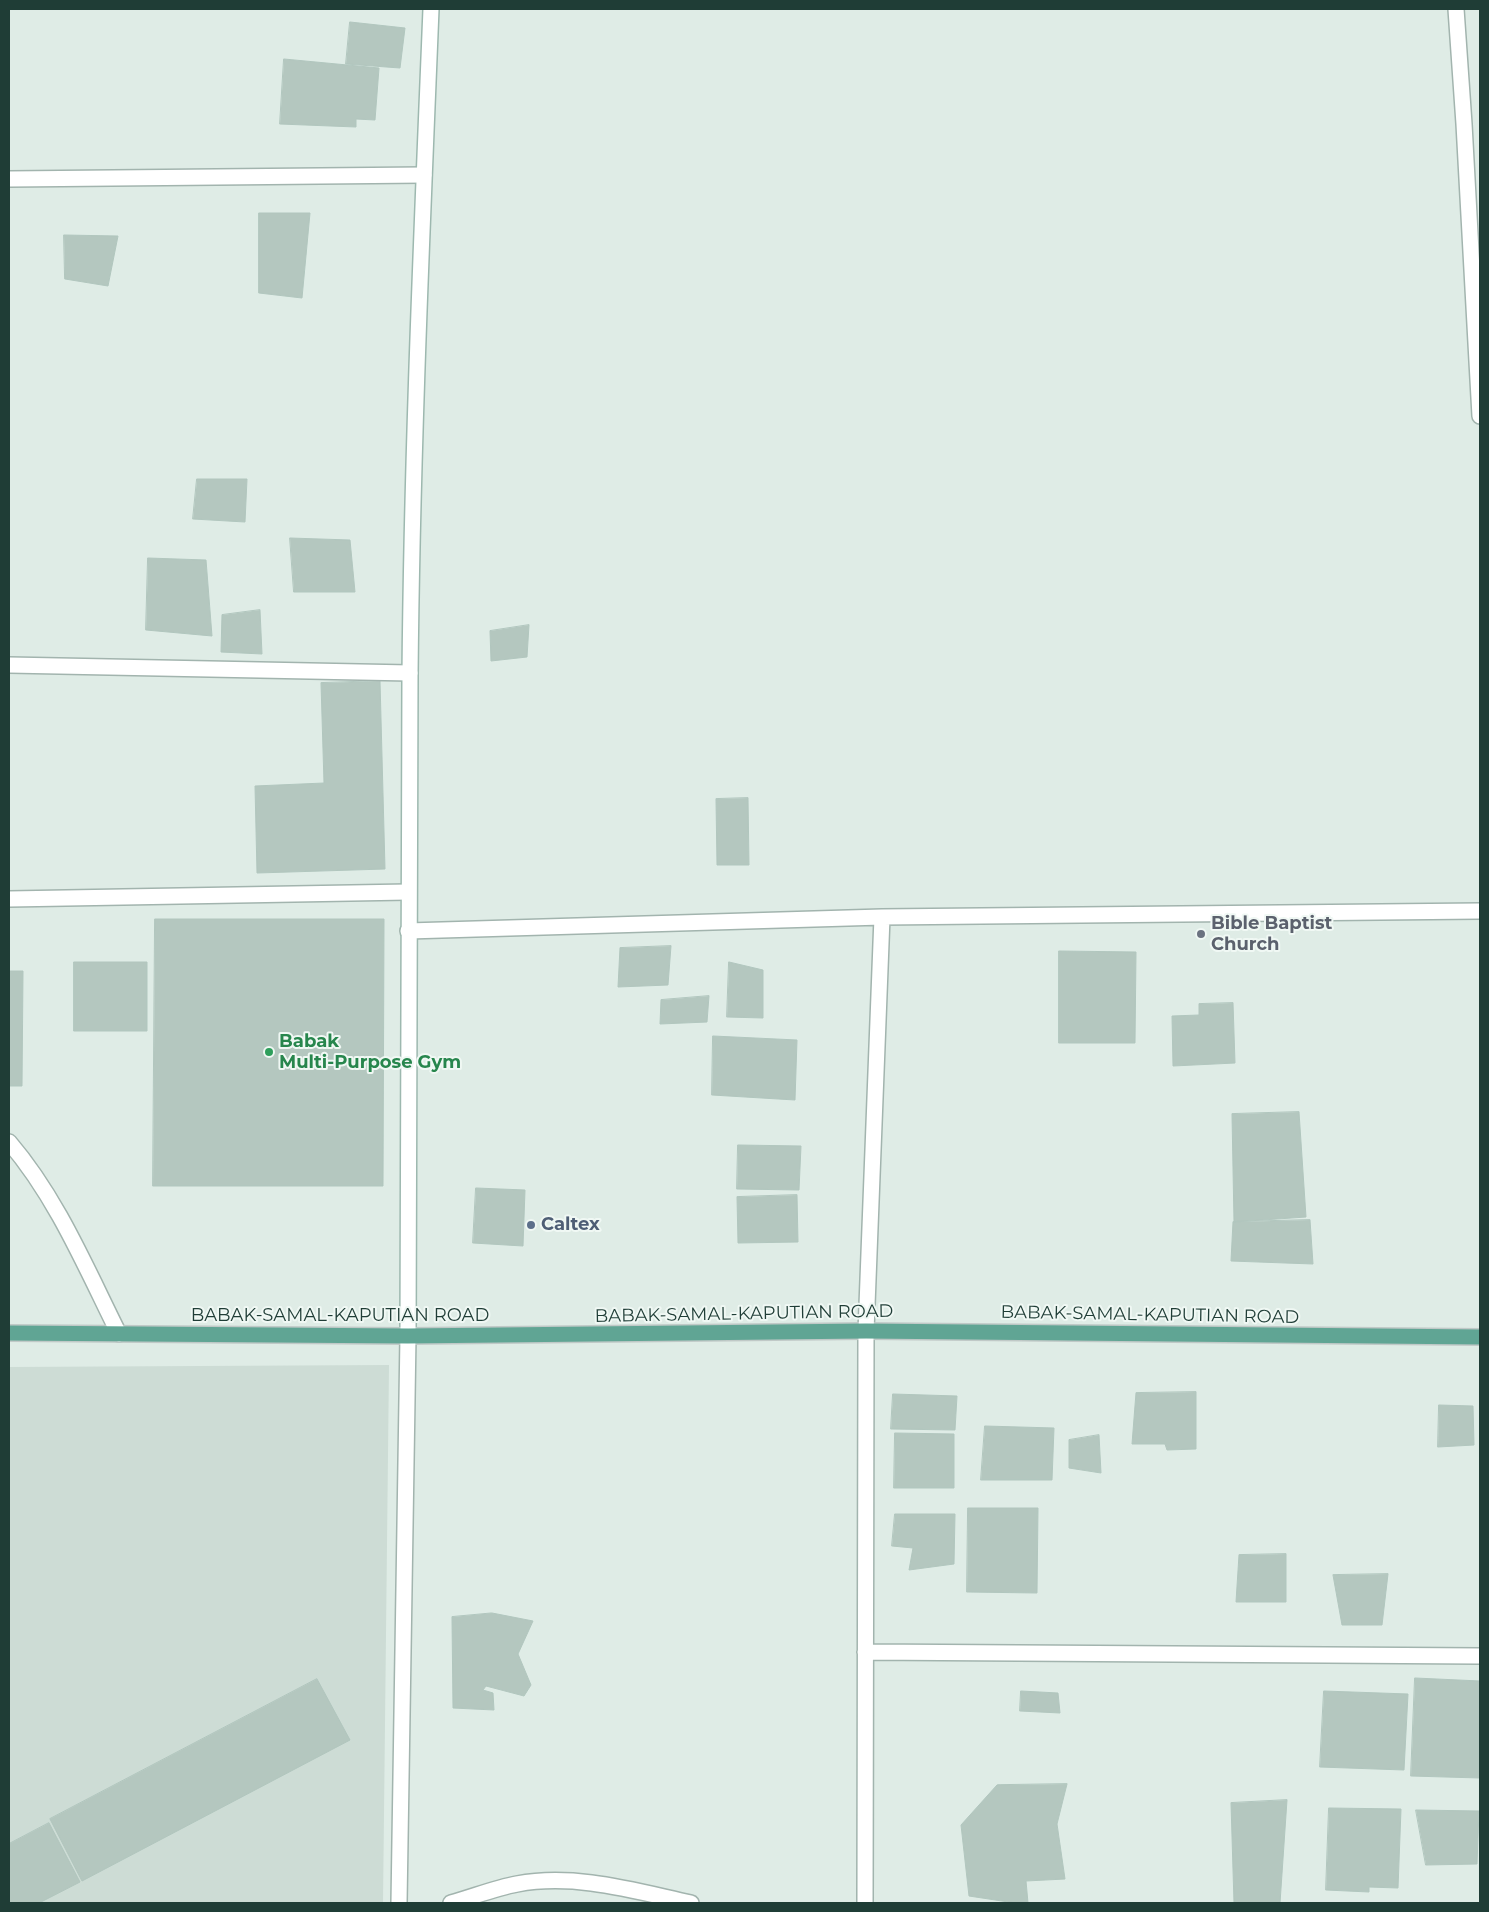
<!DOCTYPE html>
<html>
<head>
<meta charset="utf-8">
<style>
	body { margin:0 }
	#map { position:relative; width:1489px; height:1912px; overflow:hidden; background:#dfece6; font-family:Montserrat,sans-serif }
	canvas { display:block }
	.frame { position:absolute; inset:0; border:10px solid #1f3d36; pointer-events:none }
</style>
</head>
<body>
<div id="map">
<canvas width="1489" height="1912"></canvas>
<div class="frame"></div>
</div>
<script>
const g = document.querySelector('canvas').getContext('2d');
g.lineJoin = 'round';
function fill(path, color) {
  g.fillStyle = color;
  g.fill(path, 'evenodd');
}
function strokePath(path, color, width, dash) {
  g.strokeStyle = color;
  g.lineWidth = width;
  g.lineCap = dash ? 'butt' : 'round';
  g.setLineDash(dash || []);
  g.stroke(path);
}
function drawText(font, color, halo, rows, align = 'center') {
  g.font = font + ' Montserrat,sans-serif';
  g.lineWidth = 4;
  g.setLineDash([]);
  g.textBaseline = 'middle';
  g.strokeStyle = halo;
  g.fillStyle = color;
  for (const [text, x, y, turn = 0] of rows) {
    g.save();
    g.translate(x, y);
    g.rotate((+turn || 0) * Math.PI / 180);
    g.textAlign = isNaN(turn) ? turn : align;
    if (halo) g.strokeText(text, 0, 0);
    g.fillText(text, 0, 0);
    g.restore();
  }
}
const built = new Path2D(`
	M389,1365L383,1903H9V1367Z`);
const building = new Path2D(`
	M350,22L405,28L400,68L346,64Z
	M284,59L379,68L375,120L356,119V127L280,124Z
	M259,213H310L302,298L259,293Z
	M64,235L118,236L108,286L65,279Z
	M197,479H247L245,522L193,519Z
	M290,538L350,540L355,592H294Z
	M148,558L206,560L212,636L146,630Z
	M260,610L262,654L221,652L222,615Z
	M529,625L527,657L491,661L490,631Z
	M380,681L385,869L257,873L255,786L324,783L321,683Z
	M748,798L749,865H717L716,799Z
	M155,919H384L383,1186H153Z
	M671,946L668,985L618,987L620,948Z
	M1059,951L1136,952L1135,1043H1059Z
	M74,962H147V1031H74Z
	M729,962L763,970V1018L727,1017Z
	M9,971H23L22,1086H9Z
	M709,996L707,1022L660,1024L661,1000Z
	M1233,1003L1235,1063L1173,1066L1172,1016L1199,1015V1004Z
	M713,1036L797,1040L795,1100L712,1095Z
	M1299,1112L1306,1217L1234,1222L1232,1114Z
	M738,1145L801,1146L799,1190L737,1189Z
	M476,1188L525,1190L523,1246L473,1243Z
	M797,1195L798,1242L738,1243L737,1197Z
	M1310,1220L1313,1264L1231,1261L1233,1222Z
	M1196,1392V1449L1167,1450L1165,1444H1132L1136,1393Z
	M893,1394L957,1396L955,1430L891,1429Z
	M1439,1405L1473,1406L1474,1445L1438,1447Z
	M985,1426L1054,1428L1052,1480H981Z
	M895,1433L954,1434V1488H894Z
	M1099,1435L1101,1473L1069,1468V1440Z
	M968,1508H1038L1037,1593L967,1592Z
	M895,1514H955L954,1564L909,1570L913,1548L892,1546Z
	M1286,1554V1602H1236L1239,1555Z
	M1388,1574L1382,1625H1342L1333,1575Z
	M492,1613L533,1621L518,1654L531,1685L524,1696L486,1686L483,1690L493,1693L494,1710L453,1708L452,1617Z
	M1415,1678L1480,1681V1778L1411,1776Z
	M317,1679L350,1740L82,1881L50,1819Z
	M1021,1691L1058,1693L1060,1713L1020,1711Z
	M1324,1691L1408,1694L1404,1770L1320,1767Z
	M1067,1784L1057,1824L1065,1879L1026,1881L1028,1903H1015L969,1896L961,1825L997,1785Z
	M1287,1800L1280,1903H1234L1231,1803Z
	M1329,1808L1401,1809L1398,1888L1369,1887V1892L1326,1890Z
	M1416,1810L1479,1811L1477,1864L1426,1865Z
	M49,1823L80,1882L39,1903H9V1844Z`);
const lane = new Path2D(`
	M9,1142C57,1198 86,1268 119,1334`);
const street = new Path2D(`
	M1456,9L1464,124L1480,416
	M9,179L424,175
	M9,665L410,673
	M9,899L408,892
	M408,931L882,917L1480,911
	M865,1652L1480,1656
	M399,1903L408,1336
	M451,1903C473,1897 495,1888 517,1884C575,1873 635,1891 691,1903
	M865,1903L866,1331L882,917`);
const secondary = new Path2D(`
	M408,1336C408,1116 409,896 410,676C412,453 422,231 431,9`);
const primary = new Path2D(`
	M9,1333L408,1336L866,1331L1480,1337`);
const markers = [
	[1201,934,5,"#6b7280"],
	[269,1052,5,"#2e9e5b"],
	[531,1225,5,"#5c6f8a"]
];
const worshipNames = [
	["Bible Baptist",1211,924],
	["Church",1211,945]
];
const leisureNames = [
	["Babak",279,1042],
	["Multi-Purpose Gym",279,1063]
];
const serviceNames = [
	["Caltex",541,1225]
];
const streetNames = [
	["BABAK-SAMAL-KAPUTIAN ROAD",744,1314,-1],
	["BABAK-SAMAL-KAPUTIAN ROAD",1150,1315,1],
	["BABAK-SAMAL-KAPUTIAN ROAD",340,1316]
];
fill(built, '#cddcd5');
fill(building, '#b4c7bf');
strokePath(building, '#b1c6be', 1);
strokePath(lane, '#a2b4ae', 18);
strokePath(street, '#a2b4ae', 18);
strokePath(secondary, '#9db8af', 18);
strokePath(primary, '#c0c9c7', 18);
strokePath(lane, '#fff', 15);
strokePath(street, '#fff', 15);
strokePath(secondary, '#fff', 15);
strokePath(primary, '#60a594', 15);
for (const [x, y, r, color] of markers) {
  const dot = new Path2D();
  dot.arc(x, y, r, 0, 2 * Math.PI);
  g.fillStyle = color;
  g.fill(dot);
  strokePath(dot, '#f0f8f4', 2);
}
drawText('bold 18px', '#5b616d', '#f0f8f4', worshipNames, 'left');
drawText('bold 18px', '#27864d', '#f0f8f4', leisureNames, 'left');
drawText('bold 18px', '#4e5e75', '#f0f8f4', serviceNames, 'left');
drawText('18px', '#1f3d36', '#f0f8f4', streetNames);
</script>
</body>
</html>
